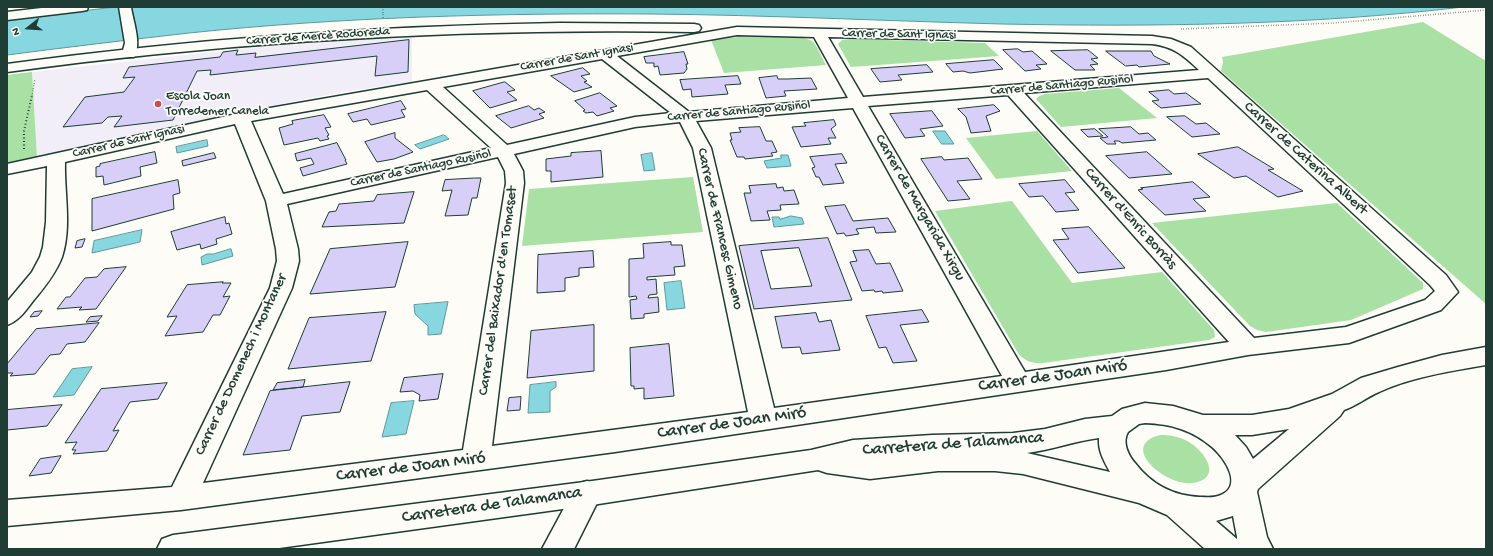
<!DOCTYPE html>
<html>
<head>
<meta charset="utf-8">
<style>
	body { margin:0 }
	#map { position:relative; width:1493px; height:556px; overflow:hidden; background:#fdfcf7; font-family:"Gochi Hand",sans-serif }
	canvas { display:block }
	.frame { position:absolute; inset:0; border:8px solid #1f3d34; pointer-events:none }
	.north { position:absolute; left:8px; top:8px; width:40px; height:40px; -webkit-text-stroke:3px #fdfcf7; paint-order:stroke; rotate:253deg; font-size:11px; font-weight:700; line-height:16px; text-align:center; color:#1f3d34 }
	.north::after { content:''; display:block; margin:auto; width:14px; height:18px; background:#1f3d34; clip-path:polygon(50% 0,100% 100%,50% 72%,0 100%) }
</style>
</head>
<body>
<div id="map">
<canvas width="1493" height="556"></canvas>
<div class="frame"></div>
<div class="north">N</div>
</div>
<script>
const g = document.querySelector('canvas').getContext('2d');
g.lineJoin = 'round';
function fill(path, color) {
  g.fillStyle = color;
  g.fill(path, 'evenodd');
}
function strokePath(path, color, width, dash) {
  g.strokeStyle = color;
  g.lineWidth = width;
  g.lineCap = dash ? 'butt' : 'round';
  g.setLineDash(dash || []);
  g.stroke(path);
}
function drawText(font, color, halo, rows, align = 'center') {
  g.font = font + ' "Gochi Hand",sans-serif';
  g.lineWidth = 3.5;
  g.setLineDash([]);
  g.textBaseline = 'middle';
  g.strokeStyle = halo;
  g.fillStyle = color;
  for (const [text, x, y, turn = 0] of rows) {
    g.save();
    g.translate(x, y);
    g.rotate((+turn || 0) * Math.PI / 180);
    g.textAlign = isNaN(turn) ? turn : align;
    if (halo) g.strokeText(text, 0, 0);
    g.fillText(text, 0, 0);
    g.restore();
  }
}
const built = new Path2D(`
	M412,37V82L343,92L222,115L37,157L32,72L267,46Z`);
const green = new Path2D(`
	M1423,22L1486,61V304L1221,71L1223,62L1222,57Z
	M748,36C762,36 801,34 812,41C818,46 822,59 826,65L724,73L711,40Z
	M850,39L985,43L999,56L851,67L838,44L842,40Z
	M32,72L37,157L7,164V75Z
	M1119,88L1157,118L1061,127L1036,99L1039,96L1045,94Z
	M1037,131L1072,171L996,179L966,138Z
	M693,177L703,232L522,246L529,189Z
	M1012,201L1072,283L1162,272L1214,330L1215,337L1209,340L1043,363C1033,364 1024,361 1018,353L935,211Z
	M1337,203L1423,283V289L1351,320L1266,332L1257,330L1250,326L1152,223Z
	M1160,435C1169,435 1178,436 1187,441C1203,449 1225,478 1193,483C1167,487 1117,446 1160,435Z`);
const water = new Path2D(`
	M116,7H1463C1312,25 1155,27 1002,24C885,21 768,15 650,14C497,13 342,17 189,33C128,40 68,47 7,55V20Z
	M933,131H945L954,144H942Z
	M444,135L449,139L420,149L415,145Z
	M207,140L208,146L177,153L176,147Z
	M652,153L655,170L644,171L641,155Z
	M781,155H788L791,166L767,168L764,161L781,158Z
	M791,216L802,218L804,224L774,227L772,217H779L780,219Z
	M142,230L140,242L92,253L94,241Z
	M231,249L233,256L202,265L201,257L207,254H213Z
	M681,281L685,308L667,310L664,283Z
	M448,302L441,334L428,335V326L415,314L414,305Z
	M92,367L74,395L53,397L72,369Z
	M556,382V387L550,391V412L528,413L530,385Z
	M414,401L406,434L382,437L391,403Z`);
const building = new Path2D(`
	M409,40L408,72L375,76L377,56L210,75L211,70L197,71L173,120L114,127L122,116L108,117L102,123L63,127L85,97L124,92L135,77L123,78L129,67L220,57L223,52L238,50L236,55L256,53L255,57Z
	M1018,49L1023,52L1032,51L1047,64L1036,65L1041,69L1025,71L1003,50Z
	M1088,50L1098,58L1091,59L1098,64L1090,65L1095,70H1075L1051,51Z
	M1106,51H1151L1154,56L1170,64L1139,67L1137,65L1126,66Z
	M684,52L688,64H686L687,69L684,73L660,75L658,66L654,67V63H646L644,57Z
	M994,60L1003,69L970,73L963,71L953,72L946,64Z
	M927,65L933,72L898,75L902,80L880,82L871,69Z
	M583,68L590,74L581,76L587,81L584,82L592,87L574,92L551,76Z
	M738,76L741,84L725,85L728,94L692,97L691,89L683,90L680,80Z
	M777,76L778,79H787L811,78L817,89L784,91L786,96L766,98L759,78Z
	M505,82L515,90L507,92L517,100L490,108L473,91Z
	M1169,90L1174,94L1186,93L1201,104L1161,108L1152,101L1159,100L1149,92Z
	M600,93L617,106L610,108L614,111L597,116L593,112L586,113L583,111L585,110L575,101Z
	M401,101L406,109L401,110L405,117L371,125L367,119L353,122L348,114Z
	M994,105L1000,111L986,116L991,131L971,133L966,117L958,109Z
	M529,106L534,110L539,108L545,112L539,114L544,118L511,128L496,116Z
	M932,111L943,126L920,129L925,136L905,138L890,114Z
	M324,115L331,127L325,128L329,135L327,136L329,139L320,141L318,138L284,145L279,128L293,124L292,121Z
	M1185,116L1196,124L1206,123L1220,134L1192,137L1167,117Z
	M834,120L836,125L831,129L836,138H828L831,144L801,147L792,127L806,126L804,123Z
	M760,127L766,141H772L777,152L771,153L773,156L745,159L744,157H737L730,140H732L730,133L741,132L739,128Z
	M1131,127L1139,134L1148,133L1156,140L1122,143L1119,141H1114L1116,144H1107L1100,138L1108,137L1099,129Z
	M1095,129L1103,136L1088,137L1081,130Z
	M395,133V138L413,152L394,159L377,162L365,142Z
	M337,143L346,160H345L347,164L303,176L300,168L314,164L311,158L297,161L295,154Z
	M1238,147L1274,169L1268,170L1303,191L1278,197L1246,176L1234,178L1198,154Z
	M601,151L603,177L551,182V171H546V159L571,156V153Z
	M155,152L157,163L140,167L141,176L104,185L103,176L96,177V167L100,166V164Z
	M1147,152L1172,174L1129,178L1106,156Z
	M214,153L216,158L183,166L182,161Z
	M842,154L847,163L835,164L844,183L823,185L819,177H816L812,168L815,167L810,157Z
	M942,157L944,160L968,158L982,179L957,181L970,199L948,201L921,159Z
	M475,178H481L477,198H472L468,215L445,216L452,190L442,191L445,180Z
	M178,180L180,193L173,195L174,209L92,231V199Z
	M1065,180L1075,192L1065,193L1079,210L1056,212L1043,196L1029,197L1019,184Z
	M1193,182L1210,197L1193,199L1206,211L1165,215L1138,190L1143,189L1141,188Z
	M776,184L777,188L783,187L784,191L794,190L799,204L780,205L781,210L767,211L770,220L751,221L744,193H751L749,186Z
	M414,192L404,223L322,227L329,212L336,211L339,204L374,201L377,195Z
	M845,205L853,221L888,218L896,232L876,233L874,227L856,229L859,234L846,236L844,233L837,234L825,207Z
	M225,217L226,224L229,223L232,234L216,239L217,244L201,249L200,244L177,250L171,232Z
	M1089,227L1125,268L1078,273L1053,240L1069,239L1062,229Z
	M828,238L852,300L754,309L739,246Z
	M85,239L82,247L75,248L77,241Z
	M408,242L395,287L310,294L330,249Z
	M671,242V245H682L685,266L674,267L675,275L647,277V280L656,279L657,294L649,295L648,298L658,297L659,312L644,314V318L631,319L630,300L637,299L636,296L629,297V259L644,258L643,244Z
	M799,248L812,286L771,289L761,251Z
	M869,250L876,264L890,263L903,291L883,293L882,291L875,292L874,290L862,291L850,262L857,261L853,251Z
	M593,251L594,267L579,268V276L565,278V291L537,293L538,255Z
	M126,267L96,309L79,310L82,307L57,309L66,297H70L85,278L97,277L104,269Z
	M223,282L222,283H231L223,297L230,296L220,315H213L203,332L165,336L177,316L167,317L187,285Z
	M922,310L929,322L900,325L917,361L893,363L886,347L879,348L866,316Z
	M42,311L38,316L30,317L34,312Z
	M386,312L371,361L288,369L309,318Z
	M816,313L819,322L831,320L840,350L802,354L800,347L782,348L775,317Z
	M102,316L98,321L86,322L90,317Z
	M99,323L85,342L67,344L60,354L50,355L35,374L10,376L13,373H7V364L36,329Z
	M594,325V371L527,378L531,331Z
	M669,344L674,396L644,399V388L634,389V386H631L630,348Z
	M443,374L438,399L419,401L420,395L413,391L400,392L404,378Z
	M305,380L303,387L273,390L277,383Z
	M350,382L340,412L302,416L290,450L243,455L270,391Z
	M167,383L158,399L130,402L113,431L119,430L107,451L73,454L76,450H72L77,442L65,443L101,389Z
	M521,397L520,410L507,411L509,398Z
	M62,405L47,426L7,430V410Z
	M61,456L51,473L29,476L40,459Z`);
const pathFar1 = new Path2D(`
	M383,7V18
	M1181,29L1334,23L1486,10
	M32,96L35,79`);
const path = new Path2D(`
	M24,149V131L32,95`);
const pedestrian = new Path2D(`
	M119,7H131C133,21 142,44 134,57H124L122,54L125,43Z`);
const minor = new Path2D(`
	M50,7H88L87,10L82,11L7,20V12Z
	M560,23L694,24L699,25L701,28L699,31L694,32C464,28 235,41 7,72V64C190,39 375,26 560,23Z
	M737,27L1152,36L1171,39L1191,47L1446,275L1458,292L1441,310L1349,343L1248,355L1166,370L615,452L181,510L7,526V500L172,487L270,288L277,261L276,249L266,201L235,124L65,162C64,192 72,227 62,257C56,273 44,288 33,301C26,310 19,321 7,325V302L32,272L40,257L43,247L46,222L47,166L7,174V164L241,113ZM737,35L814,37L848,98L689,112L617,56ZM828,37L1152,44C1174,47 1183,55 1199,70L863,97ZM602,59L671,113L635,117L507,145L443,87ZM1208,78L1430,285L1435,291L1425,300L1346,327L1254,338L1024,93ZM427,90L491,148L283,194L251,121ZM1008,95L1229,342L1025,372L868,106ZM853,108L1002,376L774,408L711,148L696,121ZM680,122L693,148L748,412L492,446L524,183L523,171L514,154L635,127ZM498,157L505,171L506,183L463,450L203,483L292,288L299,261L298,249L287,204Z
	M587,481L597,484L602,493L574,549H542L577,484Z`);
const tertiary = new Path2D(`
	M1486,347V365C1451,371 1411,377 1379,392C1367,397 1356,406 1344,410L1340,416L1258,489L1257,492L1267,537L1273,549H1205L1167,515L1139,503L1023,474L995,471H938L870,479L827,473L818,470L592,505L272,549H157L162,539L173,535L592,481L811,450L853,440L932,435L1013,433L1045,429L1085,419L1112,416L1122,409L1145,403L1173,406L1203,415H1252L1289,409L1332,394L1361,378L1398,367L1442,355ZM1145,423C1171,424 1192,430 1212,447C1225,458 1245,488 1218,496C1213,498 1205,497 1200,497C1173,496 1151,484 1135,463C1128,455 1122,442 1128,432L1139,424ZM1289,429L1253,459L1246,447L1235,435H1252ZM1099,438C1098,451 1104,461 1110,472L1027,453C1052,450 1074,441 1099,438ZM1233,516L1237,537V539L1216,521Z`);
const markers = [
	[158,104,4,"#d1495b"]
];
const farStreetnames = [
	["Carrer de Sant Ignasi",899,35,1],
	["Carrer de Mercè Rodoreda",318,37,-4],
	["Carrer de Sant Ignasi",577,58,-10],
	["Carrer de Santiago Rusiñol",1062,86,-5],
	["Carrer de Santiago Rusiñol",739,112,-5],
	["Carrer de Sant Ignasi",129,142,-13],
	["Carrer de Santiago Rusiñol",421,169,-12]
];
const farPoinames = [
	["Escola Joan",166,97],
	["Torredemer Canela",166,112]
];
const streetNames = [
	["Carrer de Caterina Albert",1305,159,42],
	["Carrer de Margarida Xirgu",919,208,60],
	["Carrer d'Enric Borràs",1130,219,48],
	["Carrer de Francesc Gimeno",719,229,77],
	["Carrer del Baixador d'en Tomaset",499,291,-82],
	["Carrer de Domenech i Montaner",242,365,-65]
];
const nearStreetnames = [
	["Carrer de Joan Miró",1053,377,-8],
	["Carrer de Joan Miró",732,424,-8],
	["Carretera de Talamanca",953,445,-4],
	["Carrer de Joan Miró",411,468,-7],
	["Carretera de Talamanca",492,506,-8]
];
fill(built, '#f2eef7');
fill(green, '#a9e0a3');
fill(water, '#86d7df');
strokePath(water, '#5d999b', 1);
fill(building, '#d7cff8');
strokePath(building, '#1f3d34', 1);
strokePath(pedestrian, '#1f3d34', 3);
strokePath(minor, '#1f3d34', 3);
strokePath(tertiary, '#1f3d34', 3);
strokePath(pathFar1, '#1f3d34', 1.5, [0.5, 2]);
strokePath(path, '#1f3d34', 2, [1, 2.5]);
fill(pedestrian, '#fdfcf7');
fill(minor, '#fdfcf7');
fill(tertiary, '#fdfcf7');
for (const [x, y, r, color] of markers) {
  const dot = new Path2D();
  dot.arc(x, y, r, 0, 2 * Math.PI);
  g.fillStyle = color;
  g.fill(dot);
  strokePath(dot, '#fdfcf7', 1.5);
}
drawText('13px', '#1f3d34', '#fdfcf7', farStreetnames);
drawText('13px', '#1f3d34', '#fdfcf7', farPoinames, 'left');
drawText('15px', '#1f3d34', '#fdfcf7', streetNames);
drawText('18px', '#1f3d34', '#fdfcf7', nearStreetnames);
</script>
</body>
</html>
